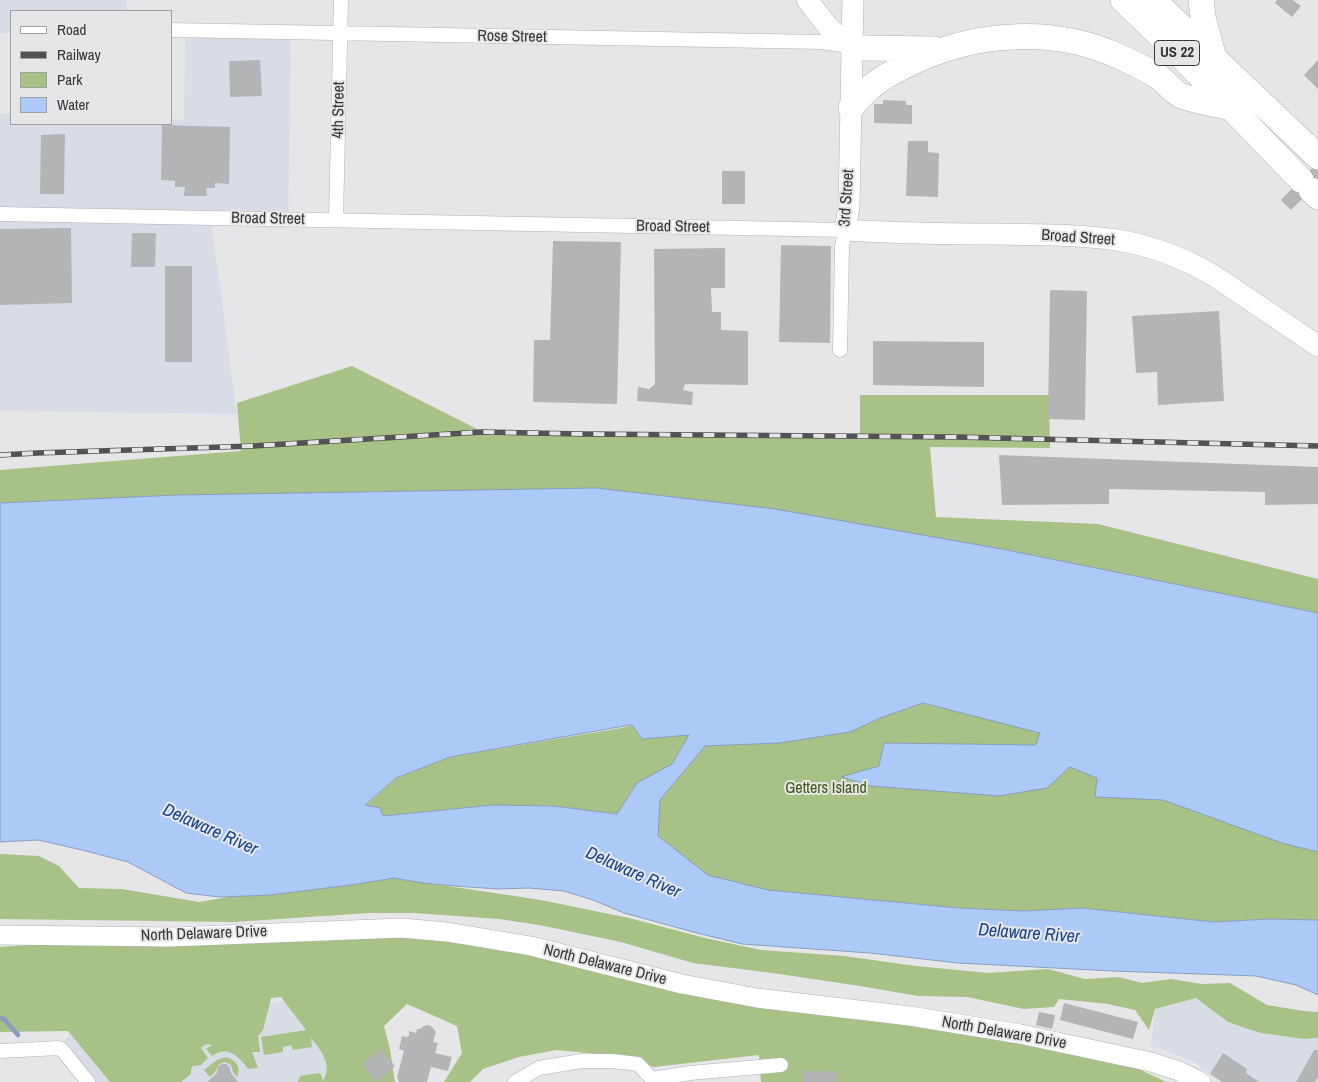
<!DOCTYPE html>
<html>
<head>
<meta charset="utf-8">
<style>
	body { margin:0 }
	#map { position:relative; width:1318px; height:1082px; overflow:hidden; background:#e6e6e8; font-family:"Archivo Narrow",sans-serif }
	canvas { display:block }
	.legend { position:absolute; left:10px; top:10px; width:162px; height:115px; box-sizing:border-box; background:#e6e6e8; border:1px solid #a0a0a2; margin:0; padding:6px 9px; list-style:none; font-size:15px; color:#373738 }
	.legend li { display:flex; align-items:center; gap:10px; height:25px }
	.legend b { width:25px; border:1px solid #a0a0a2 }
</style>
</head>
<body>
<div id="map">
<canvas width="1318" height="1082"></canvas>
<ul class="legend">
<li><b style="height:6px;background:#fff"></b>Road</li>
<li><b style="height:6px;background:#535355"></b>Railway</li>
<li><b style="height:14px;background:#a8c186"></b>Park</li>
<li><b style="height:14px;background:#accaf8"></b>Water</li>
</ul>
</div>
<script>
const g = document.querySelector('canvas').getContext('2d');
g.lineJoin = 'round';
function fill(path, color) {
  g.fillStyle = color;
  g.fill(path, 'evenodd');
}
function strokePath(path, color, width, dash) {
  g.strokeStyle = color;
  g.lineWidth = width;
  g.lineCap = dash ? 'butt' : 'round';
  g.setLineDash(dash || []);
  g.stroke(path);
}
function drawText(font, color, halo, rows, align = 'center') {
  g.font = font + ' "Archivo Narrow",sans-serif';
  g.lineWidth = 4;
  g.setLineDash([]);
  g.textBaseline = 'middle';
  g.strokeStyle = halo;
  g.fillStyle = color;
  for (const [text, x, y, turn = 0] of rows) {
    g.save();
    g.translate(x, y);
    g.rotate((+turn || 0) * Math.PI / 180);
    g.textAlign = isNaN(turn) ? turn : align;
    if (halo) g.strokeText(text, 0, 0);
    g.fillText(text, 0, 0);
    g.restore();
  }
}
const built = new Path2D(`
	M0,0H127V11H11V33H0Z
	M185,27L291,31L288,221L211,220L237,414L0,411V114H11V124H171V119L184,120Z
	M305,998L320,1021L332,1082H87L59,1048L73,1029L267,1004Z
	M1196,998L1228,1022L1261,1033L1304,1039L1318,1038V1082H1222L1202,1069L1197,1063L1155,1047L1151,1048L1155,1009Z`);
const green = new Path2D(`
	M352,366L489,435L530,432L860,439V395H1049L1050,448L930,447L936,517L1098,524L1318,579V613L1002,549L178,495L0,503V470L241,451L237,403Z
	M820,678L967,714L1113,751L1318,827V920L1268,919L1214,922L1082,908L1024,911L959,908L768,890H708L617,814L554,806L493,805L383,816L365,806L396,778L450,757L621,728L731,702Z
	M0,854L39,856L59,866L79,888L122,889L199,902L234,896L270,895L351,885L394,878L541,900L629,918L705,938L761,950L844,956L916,966L988,973L1048,969L1085,979L1119,977L1142,983L1171,979L1202,984L1230,983L1267,1005L1304,1011L1318,1012V1038L1304,1039L1261,1033L1245,1028L1228,1022L1196,998L1155,1009L1149,1030L1135,1010L1108,1004L1059,999L1054,1007L1024,1009L967,997L918,996L860,986L772,973L693,963L621,942L539,925L499,919L414,913H369L234,922L0,919Z
	M423,937L491,947L936,1029L1043,1047L1139,1069L1166,1082H761L759,1055L654,1067L610,1055L556,1050L519,1057L483,1069L470,1082H444L462,1053L457,1026L407,1004L384,1026L390,1049L395,1082H298L300,1076L318,1073L321,1074L323,1081C333,1065 321,1050 311,1038L312,1047L293,1050L291,1045L283,1047V1052L264,1055L261,1037L306,1030L281,997L271,998L263,1030L258,1036L260,1052H252L258,1068L248,1069C238,1056 229,1045 212,1056L206,1049L212,1045L206,1044L201,1048L208,1058L201,1065L193,1066L191,1069V1074L181,1082H110L68,1031L0,1032V947L67,942Z
	M225,1057C235,1059 242,1067 237,1077L233,1072L231,1065L225,1062L219,1064L215,1072L210,1077L204,1070L217,1060Z`);
const water = new Path2D(`
	M597,488L775,509L1002,549L1318,613V852L1282,843L1163,800L1095,797L1097,778L1070,767L1047,788L999,796L872,786L841,777L879,766L884,743L1036,745L1040,733L923,703L880,718L850,732L779,743L705,746L660,800L658,836L708,875L768,890L959,908L1024,911L1082,908L1214,922L1268,919L1318,920V995L1296,985L1256,976L1113,971L958,963L870,953L742,944L697,933L624,913L593,900L564,891L529,888L498,889L455,886L423,883L394,878L351,885L270,895L220,897L186,893L128,862L82,850L38,840L0,842V503L178,495ZM632,725L642,739L689,735L672,764L637,783L617,814L554,806L493,805L383,816L380,808L365,805L396,778L450,757Z`);
const stream = new Path2D(`
	M0,1018L4,1019L18,1035`);
const building = new Path2D(`
	M1277,0H1293L1301,6L1292,17L1275,3Z
	M260,60L262,96L230,97L229,61Z
	M1318,60V89L1304,75Z
	M883,100L906,101V105H912V124L874,123V104H883Z
	M162,125L230,127L229,184L215,183V188H206L207,196H184L185,187H175V181L161,180Z
	M65,134L64,194H40L41,135Z
	M908,141H928V152L939,153L938,197L906,196Z
	M1315,165L1318,168V183L1291,210L1281,200Z
	M722,171H745V204H722Z
	M71,228L72,303L0,305V229Z
	M132,233H156L155,267H131Z
	M553,241L621,242L617,404L533,402L534,340H550Z
	M781,245L831,246L830,343L779,342Z
	M725,248V288H711L712,312H721V330L748,331V385L685,384L683,390L693,392L692,405L637,401L638,387L649,389L655,384L654,249Z
	M165,266H192V362H165Z
	M1050,290L1087,291L1085,420L1048,419Z
	M1219,311L1224,401L1158,405L1157,372L1136,373L1132,316Z
	M873,341L984,342V387L873,385Z
	M999,455L1318,467V504L1265,505V492L1109,489V504L1002,505Z
	M1064,1003L1138,1022L1133,1039L1060,1020Z
	M1039,1012L1055,1015L1052,1029L1036,1025Z
	M428,1025L432,1027L436,1032L433,1042L438,1043L435,1053L452,1057L448,1071L431,1067L427,1082H399L397,1077L404,1051L399,1049L402,1036L406,1037L409,1036V1031L416,1033L417,1029H420L424,1026Z
	M380,1049L395,1066L377,1082L362,1065Z
	M1314,1050H1318V1077L1315,1082H1296Z
	M1223,1053L1247,1069L1246,1073L1259,1082H1222L1210,1074Z
	M222,1064H226L229,1066L231,1073L238,1082H207L217,1073L218,1066Z
	M803,1071H837V1082H803Z`);
const street = new Path2D(`
	M171,30L821,42L850,46
	M0,214L845,230L842,247L840,350
	M336,220L341,0
	M0,1051L59,1048L64,1052L88,1082
	M652,1079L690,1073L781,1065
	M515,1082L539,1068L581,1061H612L638,1064L655,1082`);
const secondary = new Path2D(`
	M0,935L171,937L401,928L447,932L531,946L682,984L757,998L910,1016L1020,1034L1151,1062L1179,1071L1201,1082`);
const primary = new Path2D(`
	M807,0L830,29L852,47
	M853,0L849,207L845,230C895,233 946,234 996,234C1037,235 1078,234 1117,240C1153,246 1186,259 1216,277L1318,346`);
const highway = new Path2D(`
	M1123,0L1174,49L1301,180
	M1153,0L1318,157
	M1201,0L1203,17L1214,58
	M852,47L867,48L934,49
	M851,108C857,100 864,93 872,86C884,76 900,68 915,61C978,32 1054,27 1118,56C1132,62 1146,69 1159,77C1166,83 1174,93 1182,96C1198,102 1215,104 1231,108
	M1311,190L1318,197`);
const rail = new Path2D(`
	M0,455L37,453L253,446L482,432L583,434L956,437L1318,446`);
const shields = [
	[1177,53,45]
];
const shieldNames = [
	["US 22",1177,53]
];
const streetNames = [
	["Rose Street",512,37,1],
	["4th Street",339,110,-89],
	["3rd Street",847,198,-86],
	["Broad Street",268,219,1],
	["Broad Street",673,227,1],
	["Broad Street",1078,238,4],
	["North Delaware Drive",204,934,-2],
	["North Delaware Drive",605,965,14],
	["North Delaware Drive",1004,1033,10]
];
const parkNames = [
	["Getters Island",826,789]
];
const waterNames = [
	["Delaware River",210,830,24],
	["Delaware River",633,873,24],
	["Delaware River",1029,934,4]
];
fill(built, '#d8dce4');
fill(green, '#a8c186');
fill(water, '#accaf8');
strokePath(water, '#899ebe', 1);
strokePath(stream, '#899ebe', 4.5);
fill(building, '#b3b4b5');
strokePath(street, '#b0b1b2', 15);
strokePath(secondary, '#b0b1b2', 20);
strokePath(primary, '#b0b1b2', 22);
strokePath(highway, '#b0b1b2', 26);
strokePath(street, '#fff', 14);
strokePath(secondary, '#fff', 19);
strokePath(primary, '#fff', 21);
strokePath(highway, '#fff', 25);
strokePath(rail, '#535355', 5.5);
strokePath(rail, '#e6e6e8', 4, [11]);
for (const [x, y, w] of shields) {
  const box = new Path2D();
  box.roundRect(x - w / 2, y - 12.5, w, 25, 4);
  g.fillStyle = '#e6e6e8';
  g.fill(box);
  strokePath(box, '#373738', 1);
}
drawText('bold 15px', '#373738', null, shieldNames);
drawText('16px', '#373738', '#e6e6e8', streetNames);
drawText('16px', '#415915', '#e6e6e8', parkNames);
drawText('italic 18px', '#194587', '#e6e6e8', waterNames);
</script>
</body>
</html>
